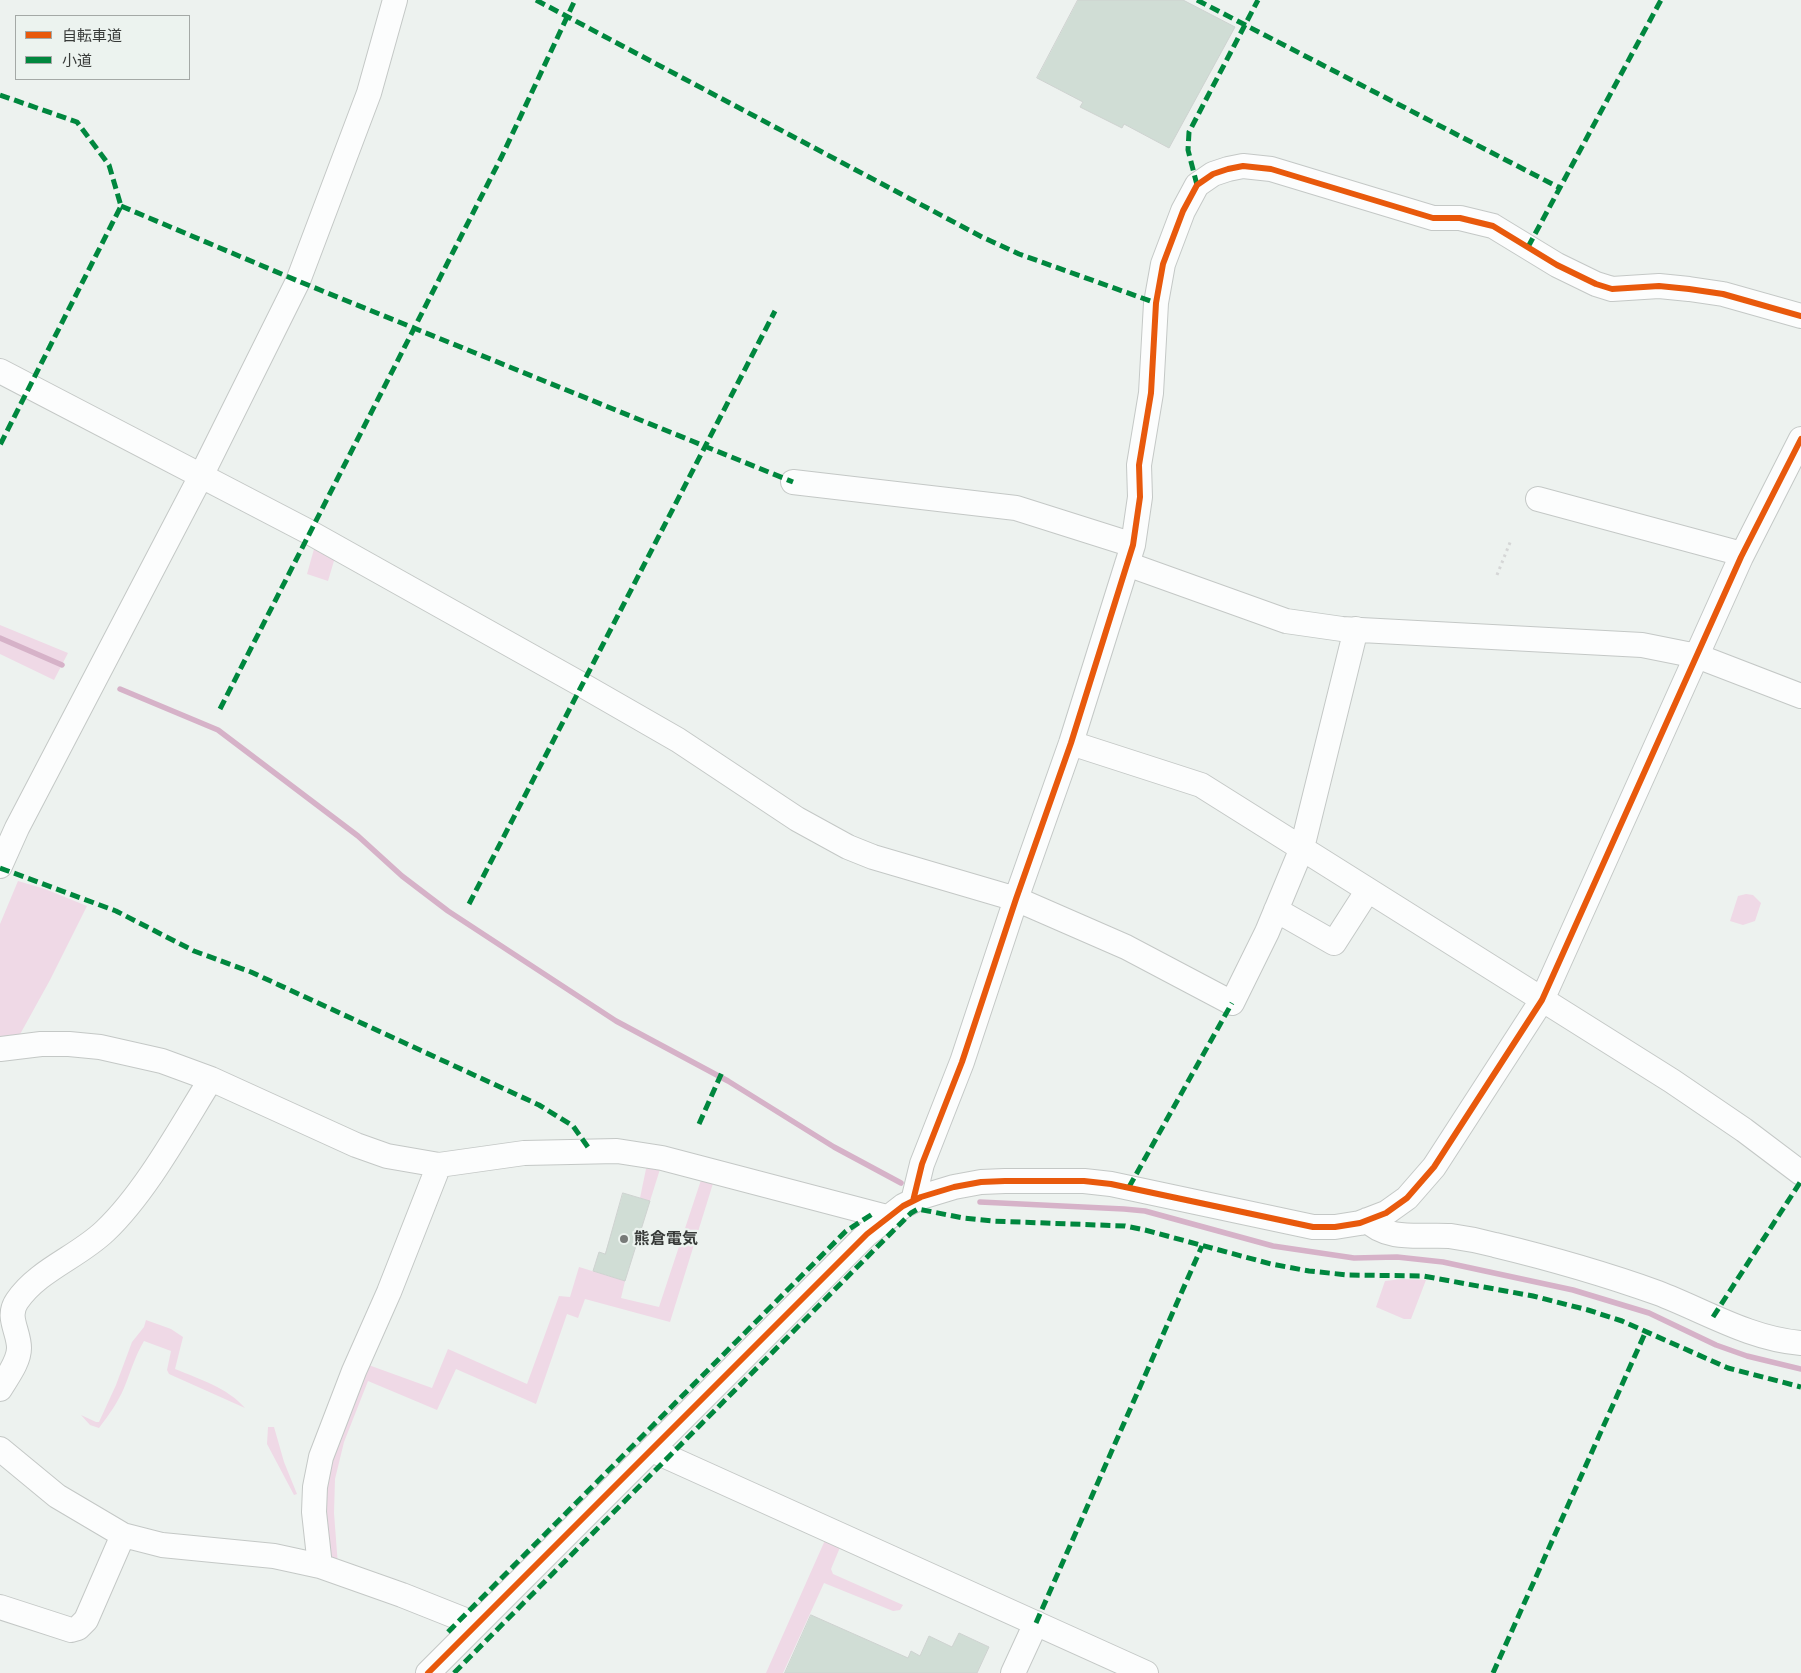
<!DOCTYPE html>
<html>
<head>
<meta charset="utf-8">
<style>
	body { margin:0 }
	#map { position:relative; width:1801px; height:1673px; overflow:hidden; background:#edf2ef; font-family:"IBM Plex Serif","Noto Sans JP",serif }
	canvas { display:block }
	.legend { position:absolute; left:15px; top:15px; width:175px; height:65px; box-sizing:border-box; background:#ecf3ef; border:1px solid #a4a9a6; margin:0; padding:6px 9px; list-style:none; font-size:15px; color:#373a38 }
	.legend li { display:flex; align-items:center; gap:10px; height:25px }
	.legend b { width:25px; border:1px solid #a4a9a6 }
</style>
</head>
<body>
<div id="map">
<canvas width="1801" height="1673"></canvas>
<ul class="legend">
<li><b style="height:6px;background:#e8590c"></b>自転車道</li>
<li><b style="height:6px;background:#00873e"></b>小道</li>
</ul>
</div>
<script>
const g = document.querySelector('canvas').getContext('2d');
g.lineJoin = 'round';
function fill(path, color) {
  g.fillStyle = color;
  g.fill(path, 'evenodd');
}
function strokePath(path, color, width, dash) {
  g.strokeStyle = color;
  g.lineWidth = width;
  g.lineCap = dash ? 'butt' : 'round';
  g.setLineDash(dash || []);
  g.stroke(path);
}
function drawText(font, color, halo, rows, align = 'center') {
  g.font = font + ' "IBM Plex Serif","Noto Sans JP",serif';
  g.lineWidth = 4.5;
  g.setLineDash([]);
  g.textBaseline = 'middle';
  g.strokeStyle = halo;
  g.fillStyle = color;
  for (const [text, x, y, turn = 0] of rows) {
    g.save();
    g.translate(x, y);
    g.rotate((+turn || 0) * Math.PI / 180);
    g.textAlign = isNaN(turn) ? turn : align;
    if (halo) g.strokeText(text, 0, 0);
    g.fillText(text, 0, 0);
    g.restore();
  }
}
const green = new Path2D(`
	M316,542L336,554L328,581L307,574Z
	M0,625L68,653L54,680L0,654Z
	M18,881L45,889L87,906L50,980L18,1038L0,1039V924Z
	M1746,894L1753,895L1761,903L1755,921L1743,925L1730,921L1738,896Z
	M650,1165L661,1166L650,1201L640,1198L646,1169Z
	M703,1174L715,1177L670,1322L585,1299L578,1318L567,1314L536,1404L456,1369L437,1410L368,1381L344,1442L335,1479L334,1513L338,1566L325,1561L321,1485L363,1363L432,1388L448,1349L527,1384L559,1296L570,1297L579,1267L625,1281L621,1298L659,1307Z
	M1402,1279L1426,1280L1411,1319H1404L1376,1307L1385,1281Z
	M146,1320L171,1329L183,1337L175,1369C199,1379 228,1388 245,1408L169,1374L167,1370L171,1351L144,1341C135,1356 131,1371 124,1388C118,1402 109,1415 99,1428L90,1425L81,1415L96,1422H99L116,1385L132,1342L144,1327Z
	M268,1427H274L284,1462L297,1494L294,1495L267,1444Z
	M826,1538L841,1545L831,1569L833,1574L903,1605L900,1610L893,1611L824,1583L783,1673H766Z`);
const stream = new Path2D(`
	M0,638L62,665
	M120,689L218,730L358,836L402,876L448,911L509,951L616,1021L728,1081L834,1147L901,1183
	M980,1202L1124,1209L1145,1211L1273,1246L1354,1258L1397,1257L1443,1262L1573,1290L1649,1313L1716,1345L1747,1356L1801,1369`);
const building = new Path2D(`
	M1078,0H1183L1235,27L1169,148L1124,124L1122,128L1080,107L1083,102L1037,78Z
	M623,1193L650,1201L625,1281L593,1271L599,1252L605,1254Z
	M811,1615L908,1658L911,1651L920,1656L929,1636L952,1647L959,1633L989,1647L977,1673H785Z`);
const path = new Path2D(`
	M1497,575L1511,540`);
const minor = new Path2D(`
	M0,371L309,532L584,686L678,740L797,819L848,847L873,857L1016,899L1126,947L1232,1003L1267,932L1302,848L1356,629
	M793,482L1016,508L1133,545
	M1538,499L1742,554
	M1127,564L1286,621L1342,629L1642,645L1697,656L1801,696
	M1071,743L1201,785L1672,1081L1744,1130L1801,1173
	M0,866L17,828L201,476L298,281L369,93L395,0
	M1276,910L1334,943L1368,890
	M0,1049L41,1044H69L100,1047L162,1061L211,1079L356,1145L387,1156L439,1165L524,1153L617,1151L662,1158L887,1217
	M913,1201L922,1164L962,1062L1016,899L1071,743L1133,545L1140,497L1139,465L1151,393L1156,303L1163,264L1183,211L1197,185L1213,174L1228,169L1243,166L1271,169L1433,218H1460L1493,226L1557,265L1596,284L1612,289L1659,286L1689,289L1723,294L1801,316
	M1367,1220C1387,1242 1423,1234 1450,1236C1465,1238 1480,1241 1495,1245C1549,1258 1605,1274 1658,1293C1705,1311 1750,1339 1801,1343
	M0,1389C7,1377 19,1362 19,1348C19,1331 6,1317 17,1301C38,1270 78,1257 105,1231C146,1192 181,1127 211,1079
	M0,1449L57,1496L123,1535L162,1545L274,1556L320,1566L402,1595L475,1624
	M652,1450L1146,1673
	M320,1566L314,1512L315,1487L321,1457L354,1371L389,1292L439,1165
	M0,1607L71,1630L78,1628L86,1620L123,1535
	M428,1673L867,1234L903,1206L921,1197L954,1187L981,1182L1005,1181H1084L1111,1184L1313,1227H1335L1360,1223L1386,1213L1407,1198L1434,1167L1542,1000L1741,557L1801,439
	M1013,1673L1036,1623`);
const quiet = new Path2D(`
	M536,0L982,237L1019,254L1156,303
	M1197,0L1558,187
	M0,95L77,122L109,165L121,206L0,445
	M1197,185L1188,150L1189,132L1258,0
	M121,206L298,281L793,482
	M1528,247L1661,0
	M220,709L502,156L575,0
	M0,868L116,911L194,951L251,972L539,1105L573,1126L590,1150
	M469,904L775,311
	M699,1124L723,1070
	M1129,1187L1232,1003
	M1713,1317L1801,1181
	M1036,1623L1202,1246
	M448,1632L846,1231L874,1213
	M454,1673L879,1245L911,1213L918,1209L963,1218L992,1221L1125,1226L1145,1230L1271,1264L1309,1271L1348,1275L1423,1276L1533,1296L1588,1310L1622,1321L1728,1368L1801,1387
	M1493,1673L1646,1331`);
const cycleway = new Path2D(`
	M913,1201L922,1164L962,1062L1016,899L1071,743L1133,545L1140,497L1139,465L1151,393L1156,303L1163,264L1183,211L1197,185L1213,174L1228,169L1243,166L1271,169L1433,218H1460L1493,226L1557,265L1596,284L1612,289L1659,286L1689,289L1723,294L1801,316
	M428,1673L867,1234L903,1206L921,1197L954,1187L981,1182L1005,1181H1084L1111,1184L1313,1227H1335L1360,1223L1386,1213L1407,1198L1434,1167L1542,1000L1741,557L1801,439`);
const markers = [
	[624,1239,5,"#777a78"]
];
const poiNames = [
	["熊倉電気",634,1239]
];
fill(green, '#efd9e6');
strokePath(stream, '#d6b2c8', 5.5);
fill(building, '#d0ddd5');
strokePath(building, '#ced2d0', 1);
strokePath(minor, '#c4c8c6', 26);
strokePath(path, '#d5d6d6', 3, [2.5, 4]);
strokePath(minor, '#fcfdfd', 24);
strokePath(quiet, '#00873e', 5, [10, 5]);
strokePath(cycleway, '#e8590c', 6);
for (const [x, y, r, color] of markers) {
  const dot = new Path2D();
  dot.arc(x, y, r, 0, 2 * Math.PI);
  g.fillStyle = color;
  g.fill(dot);
  strokePath(dot, '#ecf3ef', 2);
}
drawText('bold 16px', '#373a38', '#ecf3ef', poiNames, 'left');
</script>
</body>
</html>
